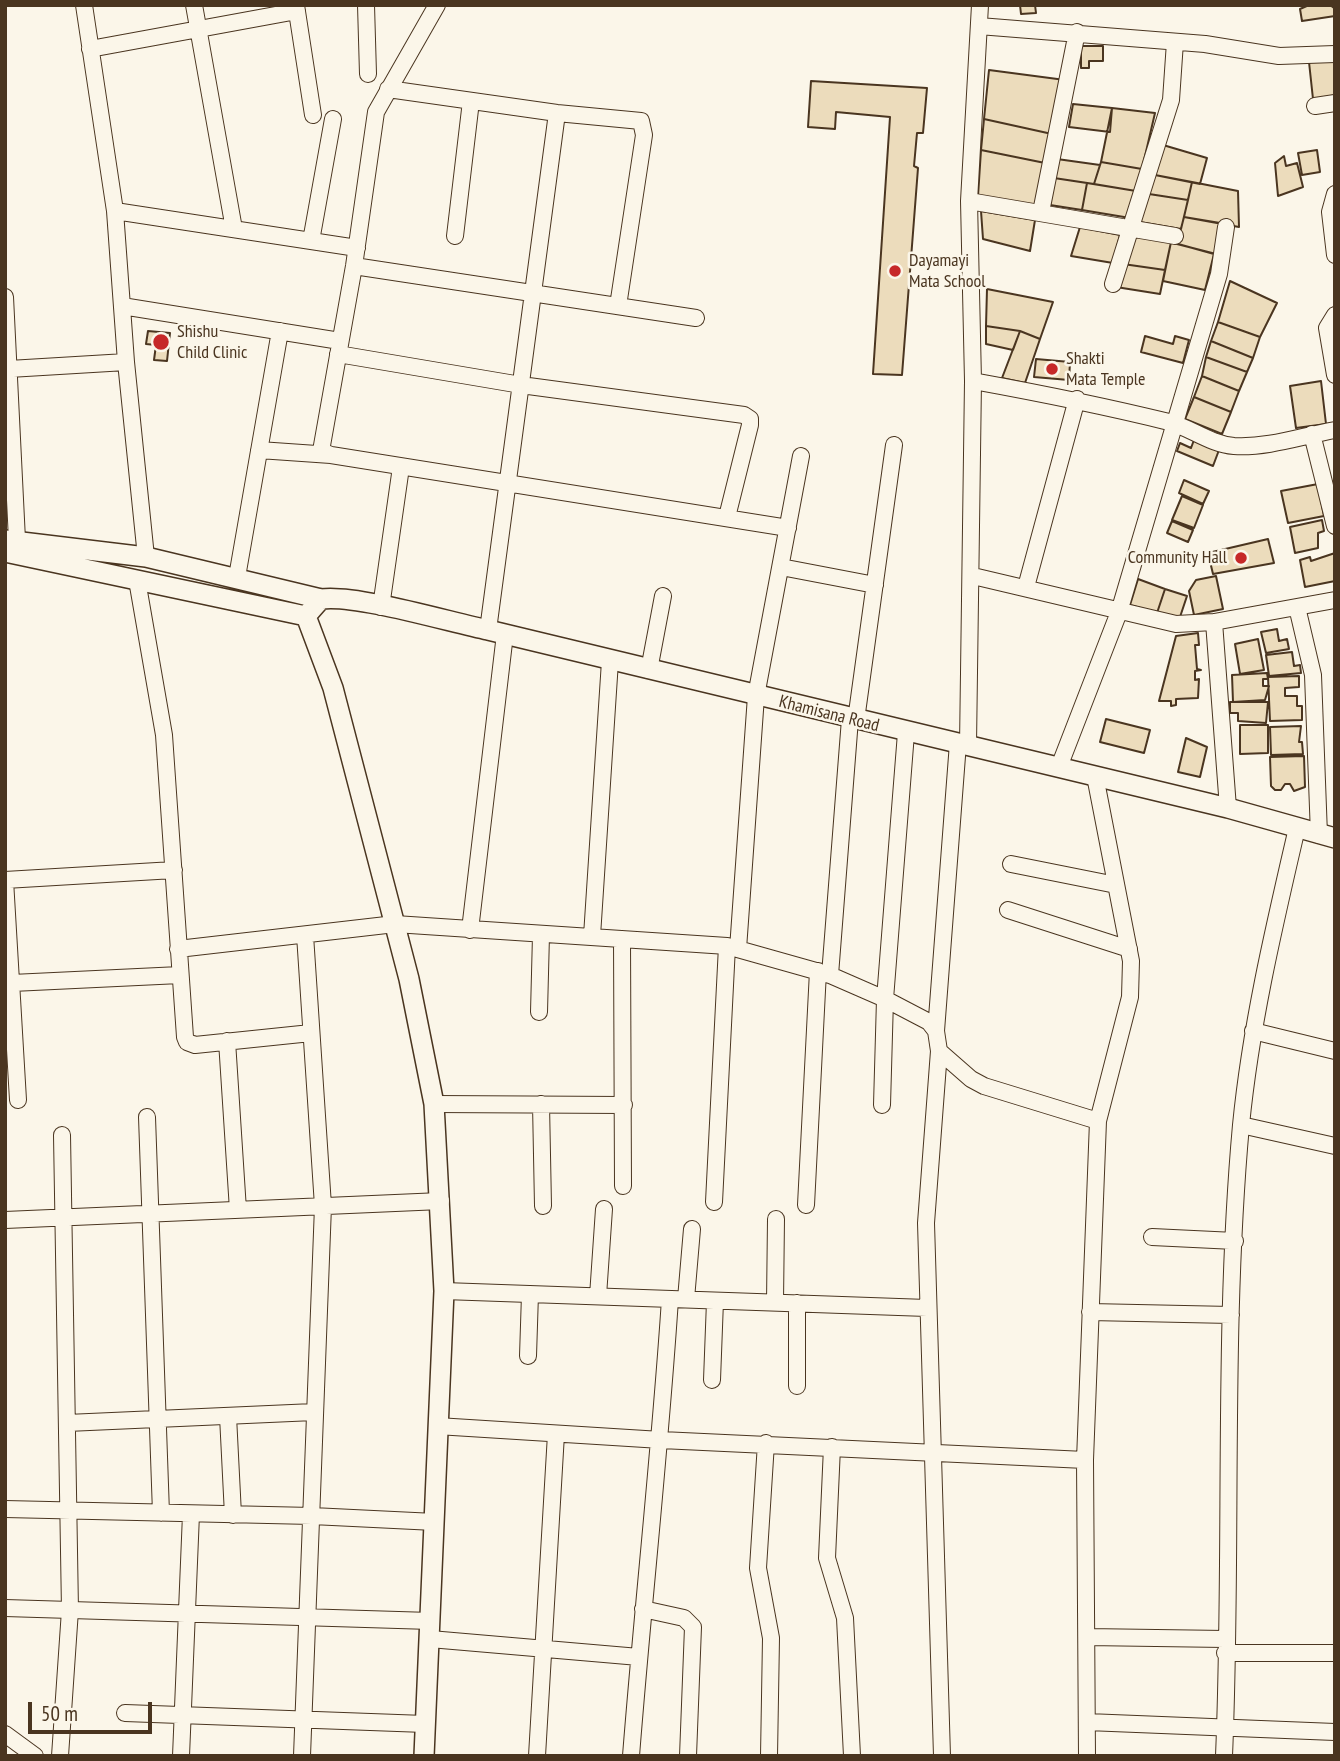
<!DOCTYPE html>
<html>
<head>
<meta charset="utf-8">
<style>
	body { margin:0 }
	#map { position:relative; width:1340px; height:1761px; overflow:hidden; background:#fbf6e9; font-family:"PT Sans Narrow",sans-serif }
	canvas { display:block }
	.frame { position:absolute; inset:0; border:7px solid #4a3520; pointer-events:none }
	.scale { position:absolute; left:28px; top:1702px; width:124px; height:32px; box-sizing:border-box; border:4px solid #4a3520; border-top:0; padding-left:9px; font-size:21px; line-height:24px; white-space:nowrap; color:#4a3520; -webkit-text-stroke:5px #fbf6e9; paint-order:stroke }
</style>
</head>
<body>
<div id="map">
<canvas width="1340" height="1761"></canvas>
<div class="frame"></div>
<div class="scale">50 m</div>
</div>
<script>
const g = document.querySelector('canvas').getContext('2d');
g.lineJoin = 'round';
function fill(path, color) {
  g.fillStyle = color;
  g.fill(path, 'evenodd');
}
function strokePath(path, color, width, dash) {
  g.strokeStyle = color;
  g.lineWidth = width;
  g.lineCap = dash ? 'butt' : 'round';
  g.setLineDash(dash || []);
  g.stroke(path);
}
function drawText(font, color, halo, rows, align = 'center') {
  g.font = font + ' "PT Sans Narrow",sans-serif';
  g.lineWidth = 5;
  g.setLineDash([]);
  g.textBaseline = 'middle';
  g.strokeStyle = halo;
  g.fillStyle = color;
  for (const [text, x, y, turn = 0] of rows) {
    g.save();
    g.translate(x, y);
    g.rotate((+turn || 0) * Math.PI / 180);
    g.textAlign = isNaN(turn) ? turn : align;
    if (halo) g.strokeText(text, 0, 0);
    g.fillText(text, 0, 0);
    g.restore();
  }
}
const building = new Path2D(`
	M1020,5H1035L1036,13L1021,14Z
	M1309,5H1330L1334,8L1335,16L1302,21L1300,9Z
	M1081,46H1103V61H1089V68H1081Z
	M1335,60V96L1313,99L1309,62Z
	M989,70L1065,80L1052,134L984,119Z
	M811,81L927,88L923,133H917L914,166L918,168L902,375L873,374L890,117L836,112L835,129L808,127Z
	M1073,104L1112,108L1110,132L1069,127Z
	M1112,108L1155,113L1142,169L1101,162Z
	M984,119L1052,134L1045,163L981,150Z
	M1163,145L1207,158L1200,184L1155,175Z
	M981,150L1045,163L1037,207L978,196Z
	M1317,150L1320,172L1302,175L1298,153Z
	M1284,156L1286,166L1297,163L1303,187L1278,196L1275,163Z
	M1057,159L1100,165L1094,184L1054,178Z
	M1101,162L1142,169L1136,191L1094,184Z
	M1155,175L1192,182L1188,200L1149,194Z
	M1054,178L1087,183L1082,210L1050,205Z
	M1192,182L1238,191L1239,227L1184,217Z
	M1087,183L1136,191L1130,218L1082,210Z
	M1149,194L1188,200L1181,229L1140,222Z
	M981,211L1035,220L1030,251L983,239Z
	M1184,217L1220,223L1216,254L1177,244Z
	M1080,227L1120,235L1113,263L1071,256Z
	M1133,235L1171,242L1165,270L1123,264Z
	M1171,242L1214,254L1205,290L1163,281Z
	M1123,264L1165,270L1160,294L1116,287Z
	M1230,281L1277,303L1260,337L1218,322Z
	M987,289L1053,302L1040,339L1020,331L986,326Z
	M1218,322L1260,337L1253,358L1211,341Z
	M986,326L1020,331L1013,350L986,344Z
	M148,331L170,333L167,361L154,360L156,345L146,344Z
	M1020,331L1040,339L1025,383L1002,378Z
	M1145,336L1173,344L1175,336L1189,340L1183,363L1141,352Z
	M1211,341L1253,358L1247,372L1206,357Z
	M1206,357L1247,372L1239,391L1202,376Z
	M1036,359L1070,362L1069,380L1034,377Z
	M1202,376L1239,391L1231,412L1194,397Z
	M1321,381L1326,424L1296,428L1290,386Z
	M1194,397L1231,412L1222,434L1185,419Z
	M1194,440L1219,450L1213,466L1177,451L1180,443L1191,448Z
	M1184,480L1209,491L1203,504L1179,493Z
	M1318,484L1324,516L1288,523L1281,491Z
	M1182,496L1203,505L1194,528L1172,520Z
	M1322,520L1324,531L1318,533V548L1295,553L1290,527Z
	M1172,521L1193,530L1188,542L1167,533Z
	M1268,539L1274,563L1213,574L1208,553Z
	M1335,553V581L1305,587L1300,560L1310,557L1311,561Z
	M1216,576L1223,609L1194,615L1189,591L1196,580Z
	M1138,579L1165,589L1157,613L1130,605Z
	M1165,589L1187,596L1179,620L1157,613Z
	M1277,629L1279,641L1287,639L1289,649L1266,653L1261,632Z
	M1198,633L1199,645H1195L1197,669L1201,670L1195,671V680L1199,679L1198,698L1176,699V705L1171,706V701H1159L1176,636Z
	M1258,639L1264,670L1240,674L1235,644Z
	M1292,652L1294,666L1300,665L1301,673L1269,676L1266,655Z
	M1267,673L1268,679H1263V686H1269L1265,700L1233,702L1232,675Z
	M1299,676V687L1285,688V696H1297V706H1302V720L1270,721L1268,677Z
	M1230,702H1268L1266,723L1238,721V713H1230Z
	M1106,719L1150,730L1144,753L1100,742Z
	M1240,725H1268V753L1240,754Z
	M1301,726L1299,742H1302L1303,754L1271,755L1270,727Z
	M1186,738L1207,747L1200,777L1178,772Z
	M1304,756L1305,787L1294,791L1290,784H1285L1281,790H1275L1271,786L1270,757Z`);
const minor = new Path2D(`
	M84,5L115,211L126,362L146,557
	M194,5L234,229
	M296,5L313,115
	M366,5L368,74
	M437,5L376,112L354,266L321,451L331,455L788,528
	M979,26L1205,44L1279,56L1335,54
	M90,49L297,11
	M388,89L557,113L641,121L644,135L618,306
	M1315,106L1335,103
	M1335,194L1330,212L1335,255
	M969,201L1175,236
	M115,211L357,248
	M1041,212L1077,32
	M455,236L471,101
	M311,241L333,119
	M354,266L696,318
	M1113,284L1171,100L1175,42
	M5,297L17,540
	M122,306L340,341
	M1335,315L1327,328L1335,375
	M338,354L521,385L744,415L750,419V425L727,517
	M9,369L126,362
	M973,381C1039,393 1104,406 1169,422C1191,428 1210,444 1234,446C1268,448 1302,436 1335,430
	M1312,434L1335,526
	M259,450L331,455
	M781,567L875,585
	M973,576L1176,624L1214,622L1335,600
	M237,577L280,331
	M137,580L164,735L185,1037L187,1042L195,1045L311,1033
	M1026,587L1077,399
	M381,607L401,467
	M1297,607L1313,675L1319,835
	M1214,622L1228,808
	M488,630L557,113
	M649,670L663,596
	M856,720L894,445
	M968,745L973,381L969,201L980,5
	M1059,767L1119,612L1219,274L1226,227
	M1011,864L1116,885
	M5,880L18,1100
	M5,880L174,870
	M1008,910L1129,949
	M470,930L505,634
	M592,936L610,661
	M622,939L623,1186
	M178,949L395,924L727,946L830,975L885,999L929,1022L936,1031L939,1051L971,1079L984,1086L1098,1121
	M738,949L756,696L801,456
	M830,975L850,719
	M12,983L180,975
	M539,1012L541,935
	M936,1031L958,743
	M1253,1031L1335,1051
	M227,1041L238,1210
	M939,1051L926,1223L942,1756
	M434,1104L624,1105
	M541,1104L543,1206
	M882,1105L885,999L906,733
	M147,1117L161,1513
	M1241,1125L1335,1146
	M714,1202L727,946
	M806,1205L818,971
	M5,1220L441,1201
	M1152,1237L1235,1241
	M444,1291L927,1308
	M598,1296L604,1209
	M686,1299L692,1229
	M775,1302L776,1219
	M1090,1312L1231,1315
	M528,1356L530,1294
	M712,1380L715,1301
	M797,1386V1303
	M228,1416L233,1515
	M67,1423L314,1412
	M437,1426L661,1440L1085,1460
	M766,1443L758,1568L771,1638L769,1756
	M832,1447L827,1558L845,1618L852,1756
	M5,1509L312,1516L435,1522
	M5,1608L431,1621
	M643,1609L684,1618L693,1627L688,1756
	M1087,1637L1225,1639
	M430,1639L639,1657
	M1225,1653H1335
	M125,1713L425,1724
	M1087,1722L1335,1732
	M5,1734L35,1756
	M60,1756L70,1610L62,1135
	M181,1756L191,1514
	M302,1756L323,1206L305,935
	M537,1756L556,1434
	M631,1756C643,1603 660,1452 670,1299
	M1087,1756L1085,1460L1098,1121L1130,997L1131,961L1095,776
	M1224,1756C1233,1546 1222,1335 1241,1125C1251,1024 1274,927 1297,828`);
const tertiary = new Path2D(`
	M5,540L146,557L321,599C356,594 449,622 488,630L1228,808L1335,838
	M5,552L306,616
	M321,599L306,616L333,688L409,979L434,1104L444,1291L424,1756`);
const markers = [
	[895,271,7,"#c62828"],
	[161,342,9,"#c62828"],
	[1052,369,7,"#c62828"],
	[1241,558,7,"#c62828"]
];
const poiNames = [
	["Dayamayi",909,261],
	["Mata School",909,282],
	["Shishu",177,332],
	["Child Clinic",177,353],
	["Shakti",1066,359],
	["Mata Temple",1066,380],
	["Community Hall",1227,558,"right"]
];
const streetNames = [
	["Khamisana Road",829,714,14]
];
fill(building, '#ecdcbc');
strokePath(building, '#4a3520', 2);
strokePath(minor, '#4a3520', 18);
strokePath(tertiary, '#4a3520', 22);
strokePath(minor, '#fbf6e9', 16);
strokePath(tertiary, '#fbf6e9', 19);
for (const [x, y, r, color] of markers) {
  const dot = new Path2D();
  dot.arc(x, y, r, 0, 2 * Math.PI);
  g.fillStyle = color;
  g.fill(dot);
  strokePath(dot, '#fbf6e9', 2.5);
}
drawText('18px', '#4a3520', '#fbf6e9', poiNames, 'left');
drawText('18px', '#4a3520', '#fbf6e9', streetNames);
</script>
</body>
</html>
